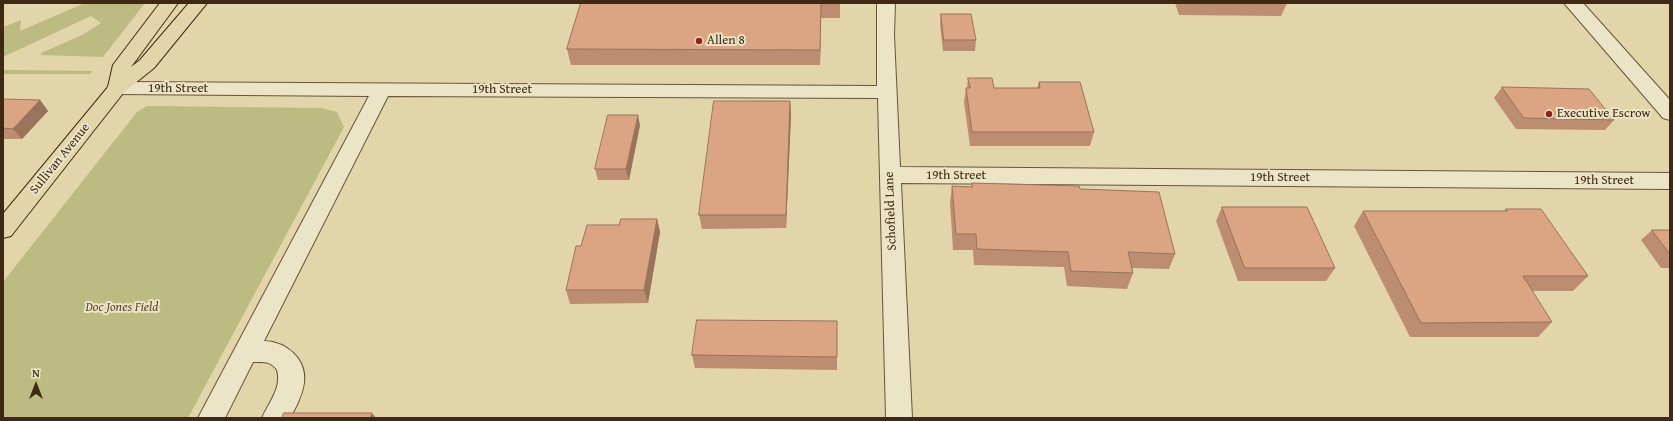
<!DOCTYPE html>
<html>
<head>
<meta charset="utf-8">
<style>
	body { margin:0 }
	#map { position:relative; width:1673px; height:421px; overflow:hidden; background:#e2d5a9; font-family:"Gentium Book Plus",serif }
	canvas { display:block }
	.frame { position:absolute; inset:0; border:4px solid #3f2915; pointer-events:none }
	.north { position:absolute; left:16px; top:365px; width:40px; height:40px; -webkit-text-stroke:3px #ece4c7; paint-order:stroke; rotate:0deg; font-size:11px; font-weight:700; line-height:16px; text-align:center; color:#3f2915 }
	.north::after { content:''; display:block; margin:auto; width:14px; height:18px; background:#3f2915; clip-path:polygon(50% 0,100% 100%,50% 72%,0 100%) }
</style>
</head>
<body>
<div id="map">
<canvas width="1673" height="421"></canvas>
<div class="frame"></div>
<div class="north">N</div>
</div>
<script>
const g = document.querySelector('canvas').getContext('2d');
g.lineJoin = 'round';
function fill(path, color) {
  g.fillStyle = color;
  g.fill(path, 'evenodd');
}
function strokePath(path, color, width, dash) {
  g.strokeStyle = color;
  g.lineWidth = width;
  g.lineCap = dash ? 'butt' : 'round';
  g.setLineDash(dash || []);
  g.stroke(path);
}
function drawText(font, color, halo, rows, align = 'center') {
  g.font = font + ' "Gentium Book Plus",serif';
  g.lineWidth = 4;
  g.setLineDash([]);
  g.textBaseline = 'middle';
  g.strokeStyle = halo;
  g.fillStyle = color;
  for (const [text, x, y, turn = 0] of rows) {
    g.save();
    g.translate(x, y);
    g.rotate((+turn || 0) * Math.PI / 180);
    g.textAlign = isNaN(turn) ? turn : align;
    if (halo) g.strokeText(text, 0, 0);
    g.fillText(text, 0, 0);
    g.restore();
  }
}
const green = new Path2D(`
	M85,3H145L103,57L41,55V53L82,35L101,23L91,16L3,57V27L21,20L20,31Z
	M3,70H13L93,71L90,74H3Z
	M147,106L321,108L337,112L344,127L188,418H3V282L137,112Z`);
const minor = new Path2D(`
	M877,3H895L894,35L900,167L1670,173V189L901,183L912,418H886L878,98L388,96L264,341C287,342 307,359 304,383C302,396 296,407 290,418H262C269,402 282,388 277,370C271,361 263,362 253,362L225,418H198L369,96L117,94L110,92L107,88L110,84L117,82L877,86Z
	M1564,3H1583L1670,100V120L1663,118Z`);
const major = new Path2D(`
	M160,3H178L131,67L140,60L189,3H207L154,68L124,92L11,236L3,238V214L108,87L113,65Z`);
const wall = new Path2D(`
	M581,3H840V18H821L820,65H571L567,49Z
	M1175,3H1287L1281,16L1179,15Z
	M941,14L976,40L975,51H943L940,24Z
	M968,78L994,88H1037L1039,82L1094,132L1090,146H970L964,102L966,88H967Z
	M1502,87L1614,120L1605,130L1516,129L1494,98Z
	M40,100L48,111L22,139H3V101Z
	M790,101L791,115L786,228L702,229L699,215Z
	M640,125L629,180H598L595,169Z
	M972,183L1080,189L1175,254L1169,269L1132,268L1133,273L1127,289L1067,286L1064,267L974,265L973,250H953L950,202L952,186L971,187Z
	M1222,207L1335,268L1326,281H1238L1216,221Z
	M1506,209L1588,276L1573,291H1532L1552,322L1538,337H1410L1354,226L1363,211H1504Z
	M657,219L660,232L648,303L570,304L566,290L581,246L619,225Z
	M1652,230H1670V268H1661L1641,240Z
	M837,321V370L695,368L692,355Z`);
const shadedWall = new Path2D(`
	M821,3V18L820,65V50Z
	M40,100L48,111L22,139L13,129Z
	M790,101L791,115L786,228V215Z
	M638,115L640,125L629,180L626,169Z
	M657,219L660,232L648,303L644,290Z
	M372,413L376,418H370Z`);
const building = new Path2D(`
	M581,3H821L820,50L567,49Z
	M941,14H971L976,40H944Z
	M968,78H992L994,88H1040L1039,82H1080L1094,132H972L966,88H970Z
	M1502,87L1589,89L1614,120L1524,118Z
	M5,99L40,100L13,129L3,128V101Z
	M714,101H790L786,215H699Z
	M608,115H638L626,169H595Z
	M972,183L1079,186L1080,189L1159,192L1175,254L1128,252L1133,273L1071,271L1068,252L977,249L976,234H956L952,186L972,187Z
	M1222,207H1307L1335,268H1245Z
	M1506,209H1541L1588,276H1523L1552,322L1421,323L1363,211H1507Z
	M621,219H657L644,290H566L576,246H581L587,225H619Z
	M1652,230H1670V254Z
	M697,320L837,321V357L692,355Z
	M284,413H372L370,418H282Z`);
const markers = [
	[699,41,4,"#8f2418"],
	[1549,114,4,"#8f2418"]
];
const poiNames = [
	["Allen 8",707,41],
	["Executive Escrow",1557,114]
];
const streetNames = [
	["19th Street",178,89],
	["19th Street",502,90],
	["Sullivan Avenue",60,159,-51],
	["19th Street",956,176],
	["19th Street",1280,178],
	["19th Street",1604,181],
	["Schofield Lane",891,211,-92]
];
const parkNames = [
	["Doc Jones Field",122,308]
];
fill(green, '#bcbb82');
strokePath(minor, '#68543a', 2);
strokePath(major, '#3f2915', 2);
fill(minor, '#ece4c7');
fill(major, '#e2d5a9');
fill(wall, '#bc8d70');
fill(shadedWall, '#99735b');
fill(building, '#dba482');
strokePath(building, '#99735b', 1);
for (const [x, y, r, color] of markers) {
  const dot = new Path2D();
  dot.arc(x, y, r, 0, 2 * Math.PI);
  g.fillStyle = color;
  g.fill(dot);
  strokePath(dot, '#ece4c7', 1.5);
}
drawText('13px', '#3f2915', '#ece4c7', poiNames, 'left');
drawText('13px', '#3f2915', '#ece4c7', streetNames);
drawText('italic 13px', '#58462b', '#ece4c7', parkNames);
</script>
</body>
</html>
